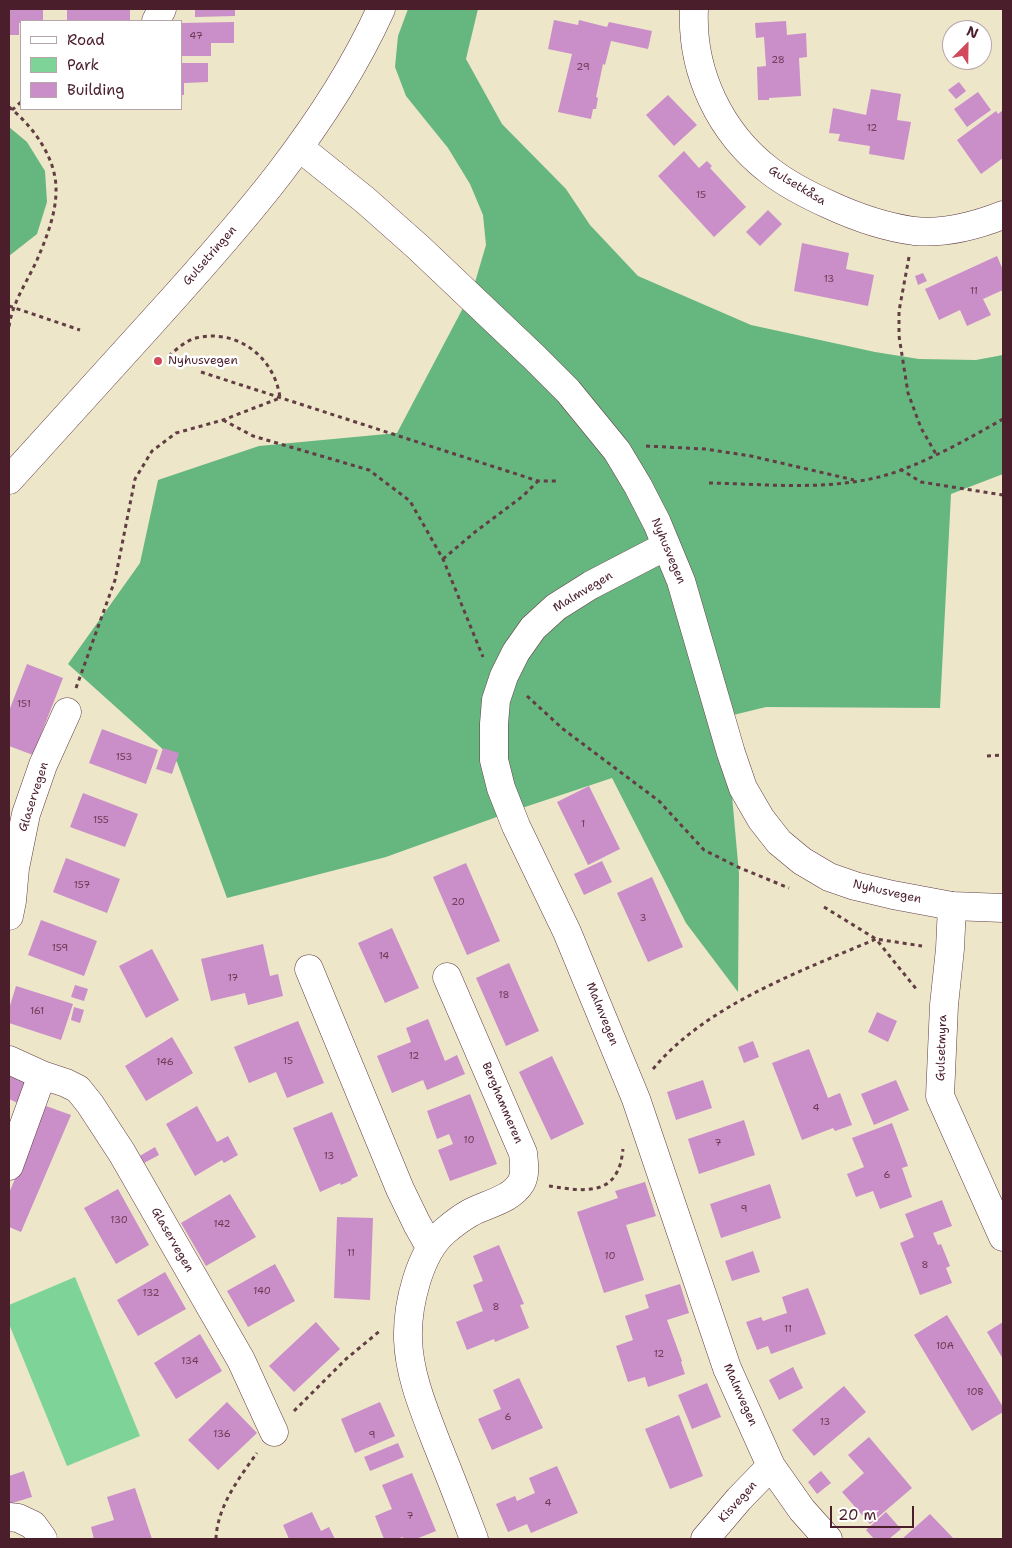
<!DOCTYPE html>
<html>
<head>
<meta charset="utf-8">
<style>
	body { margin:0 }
	#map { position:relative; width:1012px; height:1548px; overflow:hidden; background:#ede6c9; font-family:"Shantell Sans",sans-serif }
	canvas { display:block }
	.frame { position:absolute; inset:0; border:10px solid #4a1f2b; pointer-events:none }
	.legend { position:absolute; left:20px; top:20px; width:162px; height:90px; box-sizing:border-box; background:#fff; border:1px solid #b7a5aa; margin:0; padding:6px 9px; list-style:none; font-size:15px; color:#4a1f2b }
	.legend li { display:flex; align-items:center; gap:10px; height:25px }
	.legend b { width:25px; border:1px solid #b7a5aa }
	.north { position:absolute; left:942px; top:20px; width:50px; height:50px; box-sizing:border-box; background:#fff; border:1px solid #b7a5aa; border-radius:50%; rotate:23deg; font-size:14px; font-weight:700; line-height:20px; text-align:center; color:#4a1f2b }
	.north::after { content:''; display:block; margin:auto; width:18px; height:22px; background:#d1495b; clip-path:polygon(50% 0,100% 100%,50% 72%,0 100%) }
	.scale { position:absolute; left:830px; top:1506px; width:84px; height:22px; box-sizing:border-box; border:2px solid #4a1f2b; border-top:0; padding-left:6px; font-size:15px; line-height:18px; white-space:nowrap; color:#4a1f2b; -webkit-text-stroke:4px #fff; paint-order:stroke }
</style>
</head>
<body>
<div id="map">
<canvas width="1012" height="1548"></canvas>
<div class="frame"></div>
<ul class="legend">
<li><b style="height:6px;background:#fff"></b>Road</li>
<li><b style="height:14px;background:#7ed498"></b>Park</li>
<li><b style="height:14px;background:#ca8ec9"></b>Building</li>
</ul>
<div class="north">N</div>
<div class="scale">20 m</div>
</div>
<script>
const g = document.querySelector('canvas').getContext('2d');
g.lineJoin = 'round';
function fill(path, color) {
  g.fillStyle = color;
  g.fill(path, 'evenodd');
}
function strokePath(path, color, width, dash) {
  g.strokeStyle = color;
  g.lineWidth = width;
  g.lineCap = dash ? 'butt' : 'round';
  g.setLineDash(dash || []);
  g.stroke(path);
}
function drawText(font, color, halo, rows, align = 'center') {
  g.font = font + ' "Shantell Sans",sans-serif';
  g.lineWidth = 5;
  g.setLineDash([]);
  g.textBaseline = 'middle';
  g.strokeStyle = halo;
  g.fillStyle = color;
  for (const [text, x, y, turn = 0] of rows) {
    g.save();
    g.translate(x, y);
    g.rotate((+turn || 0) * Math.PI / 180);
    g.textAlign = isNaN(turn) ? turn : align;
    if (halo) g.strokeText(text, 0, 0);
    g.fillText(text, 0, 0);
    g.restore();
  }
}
const green = new Path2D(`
	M75,1277L140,1436L67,1466L9,1324V1305Z`);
const forest = new Path2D(`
	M408,9H478L466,59L502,124L566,189L590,225L638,276L751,325L875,352L919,359L976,360L1003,355V474L951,494L940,708L766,707L725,717L739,874L738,992L686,923L612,778L516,810L386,857L227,898L177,762L68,664L140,563L158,480L259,446L397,433L473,289L486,245L483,215L470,184L448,148L406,96L395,67L398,36Z
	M9,127L27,142L45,171L47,202L37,234L9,256Z`);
const building = new Path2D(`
	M9,9H43V21H21V23H19V35H9Z
	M67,9H130V21H67Z
	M195,9H235V16L195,17Z
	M554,20L578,25L579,20L607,27L609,22L652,31L648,49L611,41L605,65L603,64L596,97L598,98L596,109H593L591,119L558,112L572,54L548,49Z
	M786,21L787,35L806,33L807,57L799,58L801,96L769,98V100H758L757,67L766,66L764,37L756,38L755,23Z
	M234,22V43H211V56H181V23Z
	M181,63H208V82L184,83V95H181Z
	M959,82L966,91L956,99L948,90Z
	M871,89L901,94L897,120L911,122L904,160L869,154L870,146L838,141L840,134L829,133L833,108L866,115Z
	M978,92L991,110L967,127L954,109Z
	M668,95L697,125L674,146L646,115Z
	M1003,110V158L981,174L957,140L996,111L998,114Z
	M684,151L699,168L707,161L712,166L710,168L746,207L714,237L658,176Z
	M768,210L782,224L760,246L746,232Z
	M802,243L849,253L846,269L874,275L868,306L794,291Z
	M997,256L1003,270V290L983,299L991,315L967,326L960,310L939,320L925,289Z
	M923,273L927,281L918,285L915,276Z
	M27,664L63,678L33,755L9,746V711Z
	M102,729L158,750L146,784L89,763Z
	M163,748L179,753L172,774L156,769Z
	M589,786L620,849L588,865L557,802Z
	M83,793L138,814L125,847L70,827Z
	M66,858L120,879L107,913L53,892Z
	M602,861L612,882L584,895L574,874Z
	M466,863L500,941L467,955L433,877Z
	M652,877L683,947L648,962L617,893Z
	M41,920L97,941L84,976L28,955Z
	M392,928L419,988L385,1003L358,943Z
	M263,944L270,976L278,974L283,996L248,1005L245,993L211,1001L201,959Z
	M152,949L179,1000L146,1018L119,966Z
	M509,963L539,1031L506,1046L476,978Z
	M75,985L88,989L84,1001L71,997Z
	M16,986L73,1004L61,1040L9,1023V1009Z
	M74,1007L84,1010L80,1023L71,1020Z
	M877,1012L897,1021L888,1042L868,1032Z
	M428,1019L445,1061L457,1055L465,1074L427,1090L423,1080L392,1093L377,1056L411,1042L406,1028Z
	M298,1021L324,1083L287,1098L276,1072L249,1083L234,1047Z
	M172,1037L193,1073L146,1101L125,1066Z
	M753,1041L759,1057L744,1063L738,1047Z
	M809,1049L828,1098L840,1093L852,1125L835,1131L833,1128L802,1140L772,1063Z
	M552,1056L584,1124L551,1140L519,1072Z
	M9,1071L33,1081L22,1105L9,1099Z
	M703,1080L712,1108L676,1120L667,1092Z
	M896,1080L909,1110L874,1125L861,1094Z
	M470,1094L497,1164L450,1181L438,1150L453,1144L449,1134L437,1139L427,1111Z
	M46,1106L71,1115L21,1232L9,1227V1193Z
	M197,1106L217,1142L228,1136L238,1155L224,1163L222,1160L195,1176L166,1124Z
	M332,1112L358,1176L351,1179L352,1180L341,1185L340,1183L320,1192L293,1128Z
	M744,1120L755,1155L699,1174L688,1139Z
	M892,1123L908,1166L902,1168L912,1197L880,1209L873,1191L856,1197L847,1174L864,1167L852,1138Z
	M155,1147L159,1155L142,1164L138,1157Z
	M645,1182L656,1216L626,1225L644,1280L604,1293L577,1212L618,1198L615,1191Z
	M770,1184L781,1218L721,1238L710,1204Z
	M118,1189L149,1245L116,1264L84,1208Z
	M230,1194L256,1237L206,1266L181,1223Z
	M942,1200L952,1226L933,1233L938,1245L941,1244L950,1266L946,1268L952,1283L920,1295L900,1243L914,1237L905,1214Z
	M337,1217L373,1218L370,1300L334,1298Z
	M499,1245L524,1304L520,1305L529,1328L495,1342L494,1339L467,1350L456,1322L483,1311L473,1285L483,1281L473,1256Z
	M753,1251L760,1272L732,1281L725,1261Z
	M275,1264L295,1301L248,1327L227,1291Z
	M165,1272L186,1309L138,1336L117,1300Z
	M680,1284L689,1313L667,1320L682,1361L681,1362L685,1374L648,1387L645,1377L628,1382L616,1346L633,1340L625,1316L649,1308L645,1295Z
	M808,1288L826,1334L771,1354L768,1346L757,1350L746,1322L761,1317L763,1321L787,1313L782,1297Z
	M947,1315L1003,1407V1412L972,1431L914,1335Z
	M316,1322L340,1349L294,1392L269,1366Z
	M1003,1322V1359L987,1332Z
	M200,1334L222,1371L176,1399L154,1363Z
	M793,1367L803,1388L779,1400L769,1380Z
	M519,1378L543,1428L492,1450L478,1419L501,1409L493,1390Z
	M707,1383L721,1417L692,1429L678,1395Z
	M844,1386L866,1412L814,1456L792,1430Z
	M227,1402L257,1433L218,1470L188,1440Z
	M380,1402L395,1436L355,1453L341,1419Z
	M679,1415L703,1476L670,1489L645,1429Z
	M869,1437L912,1488L870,1524L842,1492L864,1473L848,1455Z
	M398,1443L404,1457L370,1471L364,1457Z
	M557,1466L578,1513L531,1533L527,1524L508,1532L496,1504L515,1496L517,1501L535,1493L529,1478Z
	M24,1471L32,1497L9,1504V1476Z
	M821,1471L831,1483L817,1494L808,1482Z
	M412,1473L436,1531L416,1539H404L403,1537L396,1539H384L375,1516L392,1509L382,1485Z
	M135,1488L152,1539H94L91,1527L114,1520L107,1497Z
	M312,1512L321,1531L329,1527L335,1539H289L283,1525Z
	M886,1512L901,1529L889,1539H874L866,1530Z
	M930,1514L954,1539H902Z`);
const path = new Path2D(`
	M9,107C33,126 57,159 56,191C56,214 46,239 37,260C27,282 12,303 9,327
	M12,110L21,102
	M909,257L899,311V336L908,393L921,428L936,454
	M9,306L80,330
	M201,372L538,481H556
	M223,420L253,436L369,470L410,501L443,559L483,657
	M646,446L705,449L751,456L854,480
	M900,469L921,482L1003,495
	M709,483C766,484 827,491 883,476C922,465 968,439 1003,419
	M443,559L475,532L523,496L538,481
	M76,688L115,580L135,479L152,451L176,433L223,420L280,398C275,358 238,328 196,338C185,341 176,350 167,357
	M527,696L563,729L659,801L704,850L740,868L789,888
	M987,756L1003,755
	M824,907L876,939L922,946
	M653,1069C706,1005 801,971 876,939L917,990
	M549,1186C571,1189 605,1197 617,1172C621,1165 622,1157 623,1149
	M294,1411L346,1359L381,1330
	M216,1539C217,1507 239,1478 257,1453`);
const minor = new Path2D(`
	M694,9C691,72 720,133 770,171C788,185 810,196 830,205C856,217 885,227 914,231C944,234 975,226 1003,215
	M156,21L162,9
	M666,546L591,585L556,607L533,628L516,652L504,676L496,700L494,724V760L501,788L516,826L567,932L636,1099L727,1368L771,1466L802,1510L828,1539
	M952,906L950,949L944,1005L940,1096L1003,1237
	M9,916L12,901L15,868L26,814L43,765L67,712
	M309,969L400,1189L417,1224L430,1247
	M447,977L523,1153C524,1163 526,1174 521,1183C511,1200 486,1204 470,1213C461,1218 452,1225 445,1231C419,1253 407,1306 408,1339C409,1375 424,1410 437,1444C450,1476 462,1507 474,1539
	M9,1060L42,1075L9,1166
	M42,1075L66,1083L78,1089L90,1104L122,1153L241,1360L274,1432
	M9,1517L18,1518L33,1525L43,1539
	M705,1539L739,1499L771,1466`);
const tertiary = new Path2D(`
	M299,147L365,200L418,247L534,357L568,391L617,451L638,486L657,523L681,581L731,753L743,788L761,819L779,842L802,861L829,877L855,886L893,895L952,906L1003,908
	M9,480C57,427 106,373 154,320C240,225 328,126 381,9`);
const markers = [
	[158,361,5,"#d1495b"]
];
const numberNames = [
	["47",196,36],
	["28",778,60],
	["29",583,67],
	["12",872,128],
	["15",701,195],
	["13",829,279],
	["11",974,291],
	["151",24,704],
	["153",124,757],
	["155",101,820],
	["1",583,824],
	["157",82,885],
	["20",458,902],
	["3",643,918],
	["159",60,948],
	["14",384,956],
	["17",233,978],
	["18",504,995],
	["161",37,1011],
	["12",414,1056],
	["15",288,1061],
	["146",165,1062],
	["4",816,1108],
	["10",469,1140],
	["7",718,1143],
	["13",329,1156],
	["6",887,1175],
	["9",744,1209],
	["130",119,1220],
	["142",222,1224],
	["11",351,1253],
	["10",610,1256],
	["8",925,1265],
	["140",262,1291],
	["132",151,1293],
	["8",496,1307],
	["11",788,1329],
	["10A",945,1346],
	["12",659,1354],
	["134",190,1361],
	["10B",975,1392],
	["6",508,1417],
	["13",825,1422],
	["136",222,1434],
	["9",372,1435],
	["4",548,1503],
	["7",410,1516]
];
const streetNames = [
	["Gulsetkåsa",797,186,31],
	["Gulsetringen",210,256,-49],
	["Nyhusvegen",668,551,67],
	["Malmvegen",583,592,-31],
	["Glaservegen",34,797,-72],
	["Nyhusvegen",887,892,13],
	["Malmvegen",602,1014,68],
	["Gulsetmyra",942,1048,-88],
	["Berghammeren",502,1103,67],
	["Glaservegen",172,1240,60],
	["Malmvegen",740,1395,66],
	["Kisvegen",738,1502,-48]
];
const poiNames = [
	["Nyhusvegen",168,361]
];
fill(green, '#7ed498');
fill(forest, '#66b680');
fill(building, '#ca8ec9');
strokePath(minor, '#623d43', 29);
strokePath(tertiary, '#623d43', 29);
strokePath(path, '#623d43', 3, [4, 4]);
strokePath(minor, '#fff', 28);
strokePath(tertiary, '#fff', 28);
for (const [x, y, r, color] of markers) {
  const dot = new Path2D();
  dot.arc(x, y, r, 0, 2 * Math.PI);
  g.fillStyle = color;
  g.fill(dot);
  strokePath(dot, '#fff', 2);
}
drawText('10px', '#6a3b52', null, numberNames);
drawText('12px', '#4a1f2b', '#fff', streetNames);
drawText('12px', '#4a1f2b', '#fff', poiNames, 'left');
</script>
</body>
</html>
